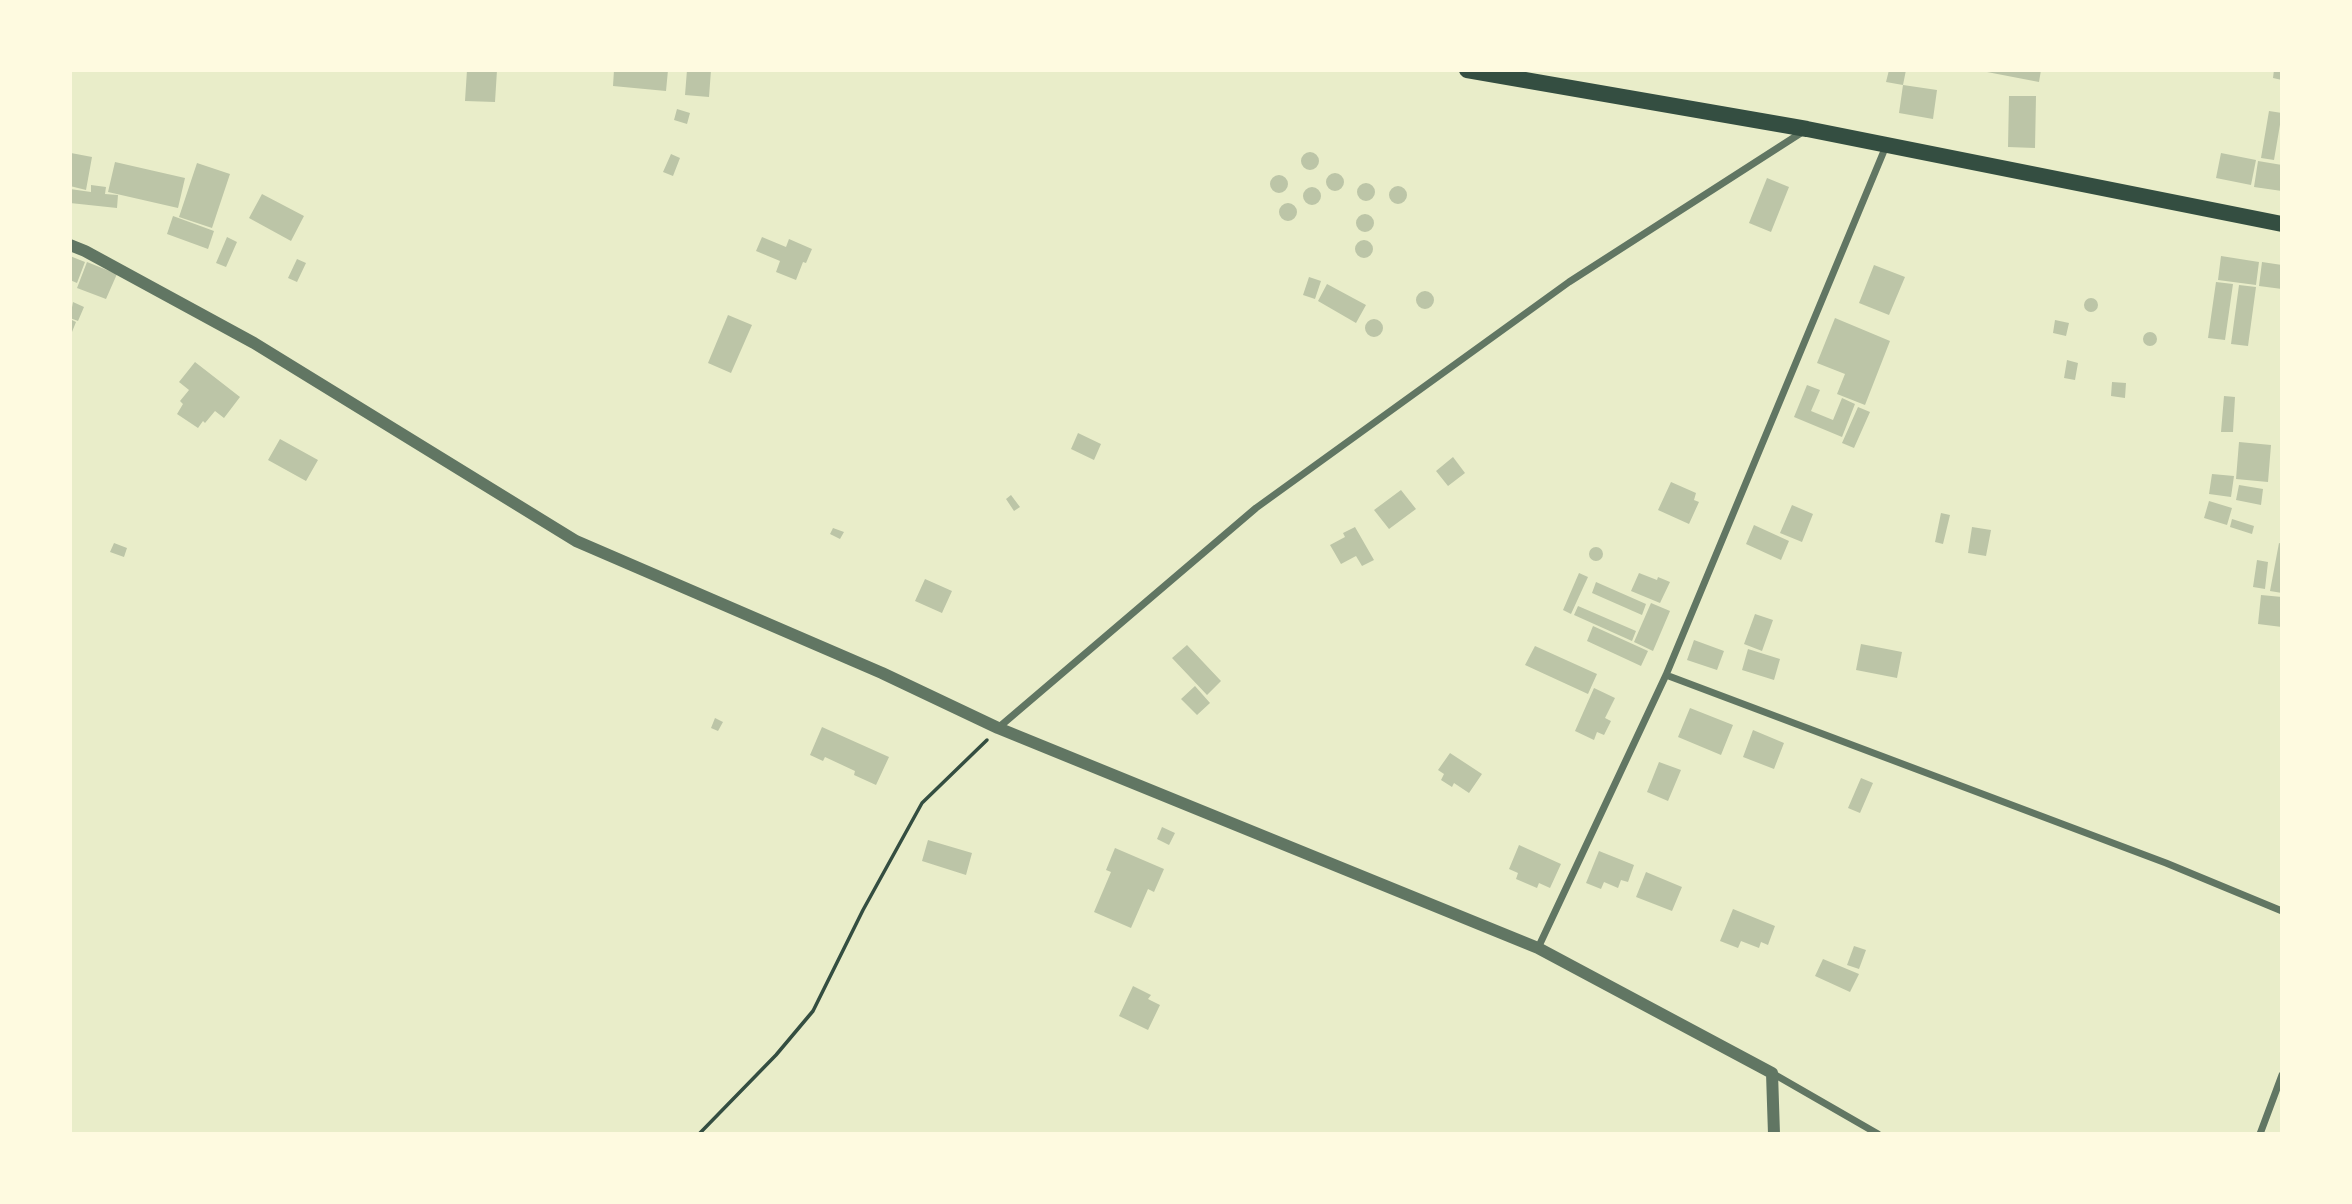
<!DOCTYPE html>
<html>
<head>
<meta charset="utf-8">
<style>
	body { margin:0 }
	#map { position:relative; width:2352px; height:1204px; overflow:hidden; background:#e9edc9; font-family:Inter,sans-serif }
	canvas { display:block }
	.frame { position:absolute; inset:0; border:72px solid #fefae0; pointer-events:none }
</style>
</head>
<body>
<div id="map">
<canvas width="2352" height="1204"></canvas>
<div class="frame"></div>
</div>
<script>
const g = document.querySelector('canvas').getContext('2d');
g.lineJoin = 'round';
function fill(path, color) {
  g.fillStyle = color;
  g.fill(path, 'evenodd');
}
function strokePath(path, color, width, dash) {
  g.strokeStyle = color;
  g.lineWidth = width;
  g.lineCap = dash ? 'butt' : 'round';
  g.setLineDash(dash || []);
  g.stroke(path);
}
const building = new Path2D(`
	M467,70H497L495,102L465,101Z
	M614,70H668L666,91L613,86Z
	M687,70H711L709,97L685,95Z
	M1889,70H1906L1903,85L1937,90L1933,119L1899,113L1903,85L1886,82Z
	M1987,70H2041L2039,82L1987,72Z
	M2274,70H2282V80L2273,78Z
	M2009,96H2036L2035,148L2008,147Z
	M677,109L690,113L687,124L674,120Z
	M2269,111L2282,113L2274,160L2261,158Z
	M1301 161a9 9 0 1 1 18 0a9 9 0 1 1-18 0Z
	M71,153L92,157L86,190L70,186Z
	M2221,153L2256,160L2251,185L2216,178Z
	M671,154L680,158L673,176L663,172Z
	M2258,161L2282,165V191L2254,187Z
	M115,162L185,178L178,208L108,192Z
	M197,163L230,174L212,228L179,217Z
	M1326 182a9 9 0 1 1 18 0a9 9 0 1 1-18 0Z
	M1270 184a9 9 0 1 1 18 0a9 9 0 1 1-18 0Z
	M1767,178L1789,187L1771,232L1749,223Z
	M1357 192a9 9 0 1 1 18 0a9 9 0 1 1-18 0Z
	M91,185L106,187L105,194L118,195L117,208L70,203V189L91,192Z
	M1389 195a9 9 0 1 1 18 0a9 9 0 1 1-18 0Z
	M1303 196a9 9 0 1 1 18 0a9 9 0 1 1-18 0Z
	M262,194L304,216L291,241L249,218Z
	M1279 212a9 9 0 1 1 18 0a9 9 0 1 1-18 0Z
	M1356 223a9 9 0 1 1 18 0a9 9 0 1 1-18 0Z
	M173,216L214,231L208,249L167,234Z
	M227,237L237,242L226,267L216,263Z
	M762,237L786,247L789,239L812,249L806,263L803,262L796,280L776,272L780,261L756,251Z
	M1355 249a9 9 0 1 1 18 0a9 9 0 1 1-18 0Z
	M70,256L85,262L77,283L70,280Z
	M2221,256L2259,262L2256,285L2218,280Z
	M297,259L306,263L297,282L288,278Z
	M87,262L117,274L106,299L77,288Z
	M2262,262L2282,265V289L2259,286Z
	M1874,265L1905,277L1889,315L1859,303Z
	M1309,277L1321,281L1315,299L1303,295Z
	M2216,282L2233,284L2225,340L2208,338Z
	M1327,284L1366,305L1356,323L1318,301Z
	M2239,285L2256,287L2248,346L2231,344Z
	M1416 300a9 9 0 1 1 18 0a9 9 0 1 1-18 0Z
	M2084 305a7 7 0 1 1 14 0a7 7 0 1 1-14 0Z
	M73,302L84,307L78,321L70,318Z
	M728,315L752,325L731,373L708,363Z
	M1835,318L1890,341L1865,405L1837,394L1845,374L1817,363Z
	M70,319L76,322L72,332L70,331Z
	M1365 328a9 9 0 1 1 18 0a9 9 0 1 1-18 0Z
	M2055,320L2069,323L2066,336L2053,333Z
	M2143 339a7 7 0 1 1 14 0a7 7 0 1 1-14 0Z
	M2067,360L2078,363L2075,380L2064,378Z
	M195,362L240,397L224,418L215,411L205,423L203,421L198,428L177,414L183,404L180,401L189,390L179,382Z
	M2112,382L2126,383L2125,398L2111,396Z
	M1807,385L1820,390L1811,411L1833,420L1842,398L1855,404L1842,437L1794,417Z
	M2224,396L2235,397L2233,432H2221Z
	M1858,407L1870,412L1854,448L1842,443Z
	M1078,433L1101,444L1094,460L1071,449Z
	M280,439L318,460L306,481L268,460Z
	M2239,442L2271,445L2268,482L2236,479Z
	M1453,457L1465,473L1448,486L1436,471Z
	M2212,474L2234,476L2231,497L2209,494Z
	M1671,482L1696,493L1694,500L1699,502L1689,524L1658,510Z
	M2239,485L2263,489L2261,505L2236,500Z
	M1401,490L1416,509L1389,529L1374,510Z
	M1011,495L1020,507L1014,511L1006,499Z
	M2209,501L2232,508L2227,525L2204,518Z
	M1792,505L1813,514L1802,542L1780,533Z
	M1941,513L1950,515L1943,544L1935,542Z
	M2232,519L2254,526L2252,534L2230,527Z
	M1754,525L1789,541L1781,560L1746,544Z
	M1355,527L1374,560L1362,566L1356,556L1341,564L1330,545L1345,537L1343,533Z
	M1972,527L1991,530L1986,556L1968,553Z
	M833,528L844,532L840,539L830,534Z
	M114,543L127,548L124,557L110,552Z
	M2279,543L2282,544V593L2270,591Z
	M1589 554a7 7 0 1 1 14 0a7 7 0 1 1-14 0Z
	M2257,560L2268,562L2265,589L2253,587Z
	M1579,573L1588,577L1571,614L1563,610Z
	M1639,573L1657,580L1658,577L1670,582L1660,603L1631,591Z
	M925,579L952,591L942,613L915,601Z
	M1596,582L1646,604L1642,615L1592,593Z
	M2261,595L2282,597V627L2258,624Z
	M1651,603L1670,611L1653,651L1634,642Z
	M1578,606L1636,631L1632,641L1574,615Z
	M1755,614L1773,620L1762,651L1744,644Z
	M1593,626L1648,651L1641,666L1587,641Z
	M1694,640L1724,651L1717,670L1687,660Z
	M1861,644L1902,652L1897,678L1856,670Z
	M1187,645L1221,681L1207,695L1172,658Z
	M1535,646L1597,674L1588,694L1525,665Z
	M1748,649L1780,659L1774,680L1742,670Z
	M1195,686L1210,703L1197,715L1181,699Z
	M1594,688L1615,698L1605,718L1611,721L1604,735L1597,732L1594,740L1575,731Z
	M1690,708L1733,725L1721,755L1678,737Z
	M715,718L723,722L718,731L711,728Z
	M822,727L889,757L876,785L854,775L855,771L825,757L823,761L810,755Z
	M1753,730L1784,743L1774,769L1743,757Z
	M1450,753L1482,774L1469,793L1454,783L1452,787L1441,780L1444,774L1438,770Z
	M1659,762L1681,770L1668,801L1647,792Z
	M1861,778L1873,783L1860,813L1848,808Z
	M1162,827L1175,833L1169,845L1157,839Z
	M928,840L972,853L966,875L922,861Z
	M1519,845L1561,864L1550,888L1539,883L1537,888L1516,879L1518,873L1509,869Z
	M1115,848L1164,869L1154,892L1148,889L1131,928L1094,912L1111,872L1106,870Z
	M1599,851L1634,865L1628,882L1621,880L1618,888L1604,882L1601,889L1586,883Z
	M1646,872L1682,887L1672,911L1636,897Z
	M1733,909L1775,926L1768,945L1761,942L1759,948L1741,941L1738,948L1720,941Z
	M1854,946L1866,950L1859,969L1847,965Z
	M1823,959L1859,974L1850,992L1815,976Z
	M1133,986L1151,995L1148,999L1160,1005L1148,1030L1119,1016Z`);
const path = new Path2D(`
	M699,1134L776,1055L813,1011L863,910L922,803L987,740`);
const minor = new Path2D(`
	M1666,675L2166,863L2282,911
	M998,728L1256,508L1569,282L1804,131
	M1538,948L1666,675L1886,146
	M1772,1073L1878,1134
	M2260,1134L2282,1075`);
const tertiary = new Path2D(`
	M70,245L85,251L254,343L576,541L882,673L998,728L1538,948L1772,1073L1774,1134`);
const primary = new Path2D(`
	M1467,70L1807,129L2282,224`);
fill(building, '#bcc5a7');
strokePath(path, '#344e41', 3.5);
strokePath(minor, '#617663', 7);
strokePath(tertiary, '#617663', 12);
strokePath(primary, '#344e41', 16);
</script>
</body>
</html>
